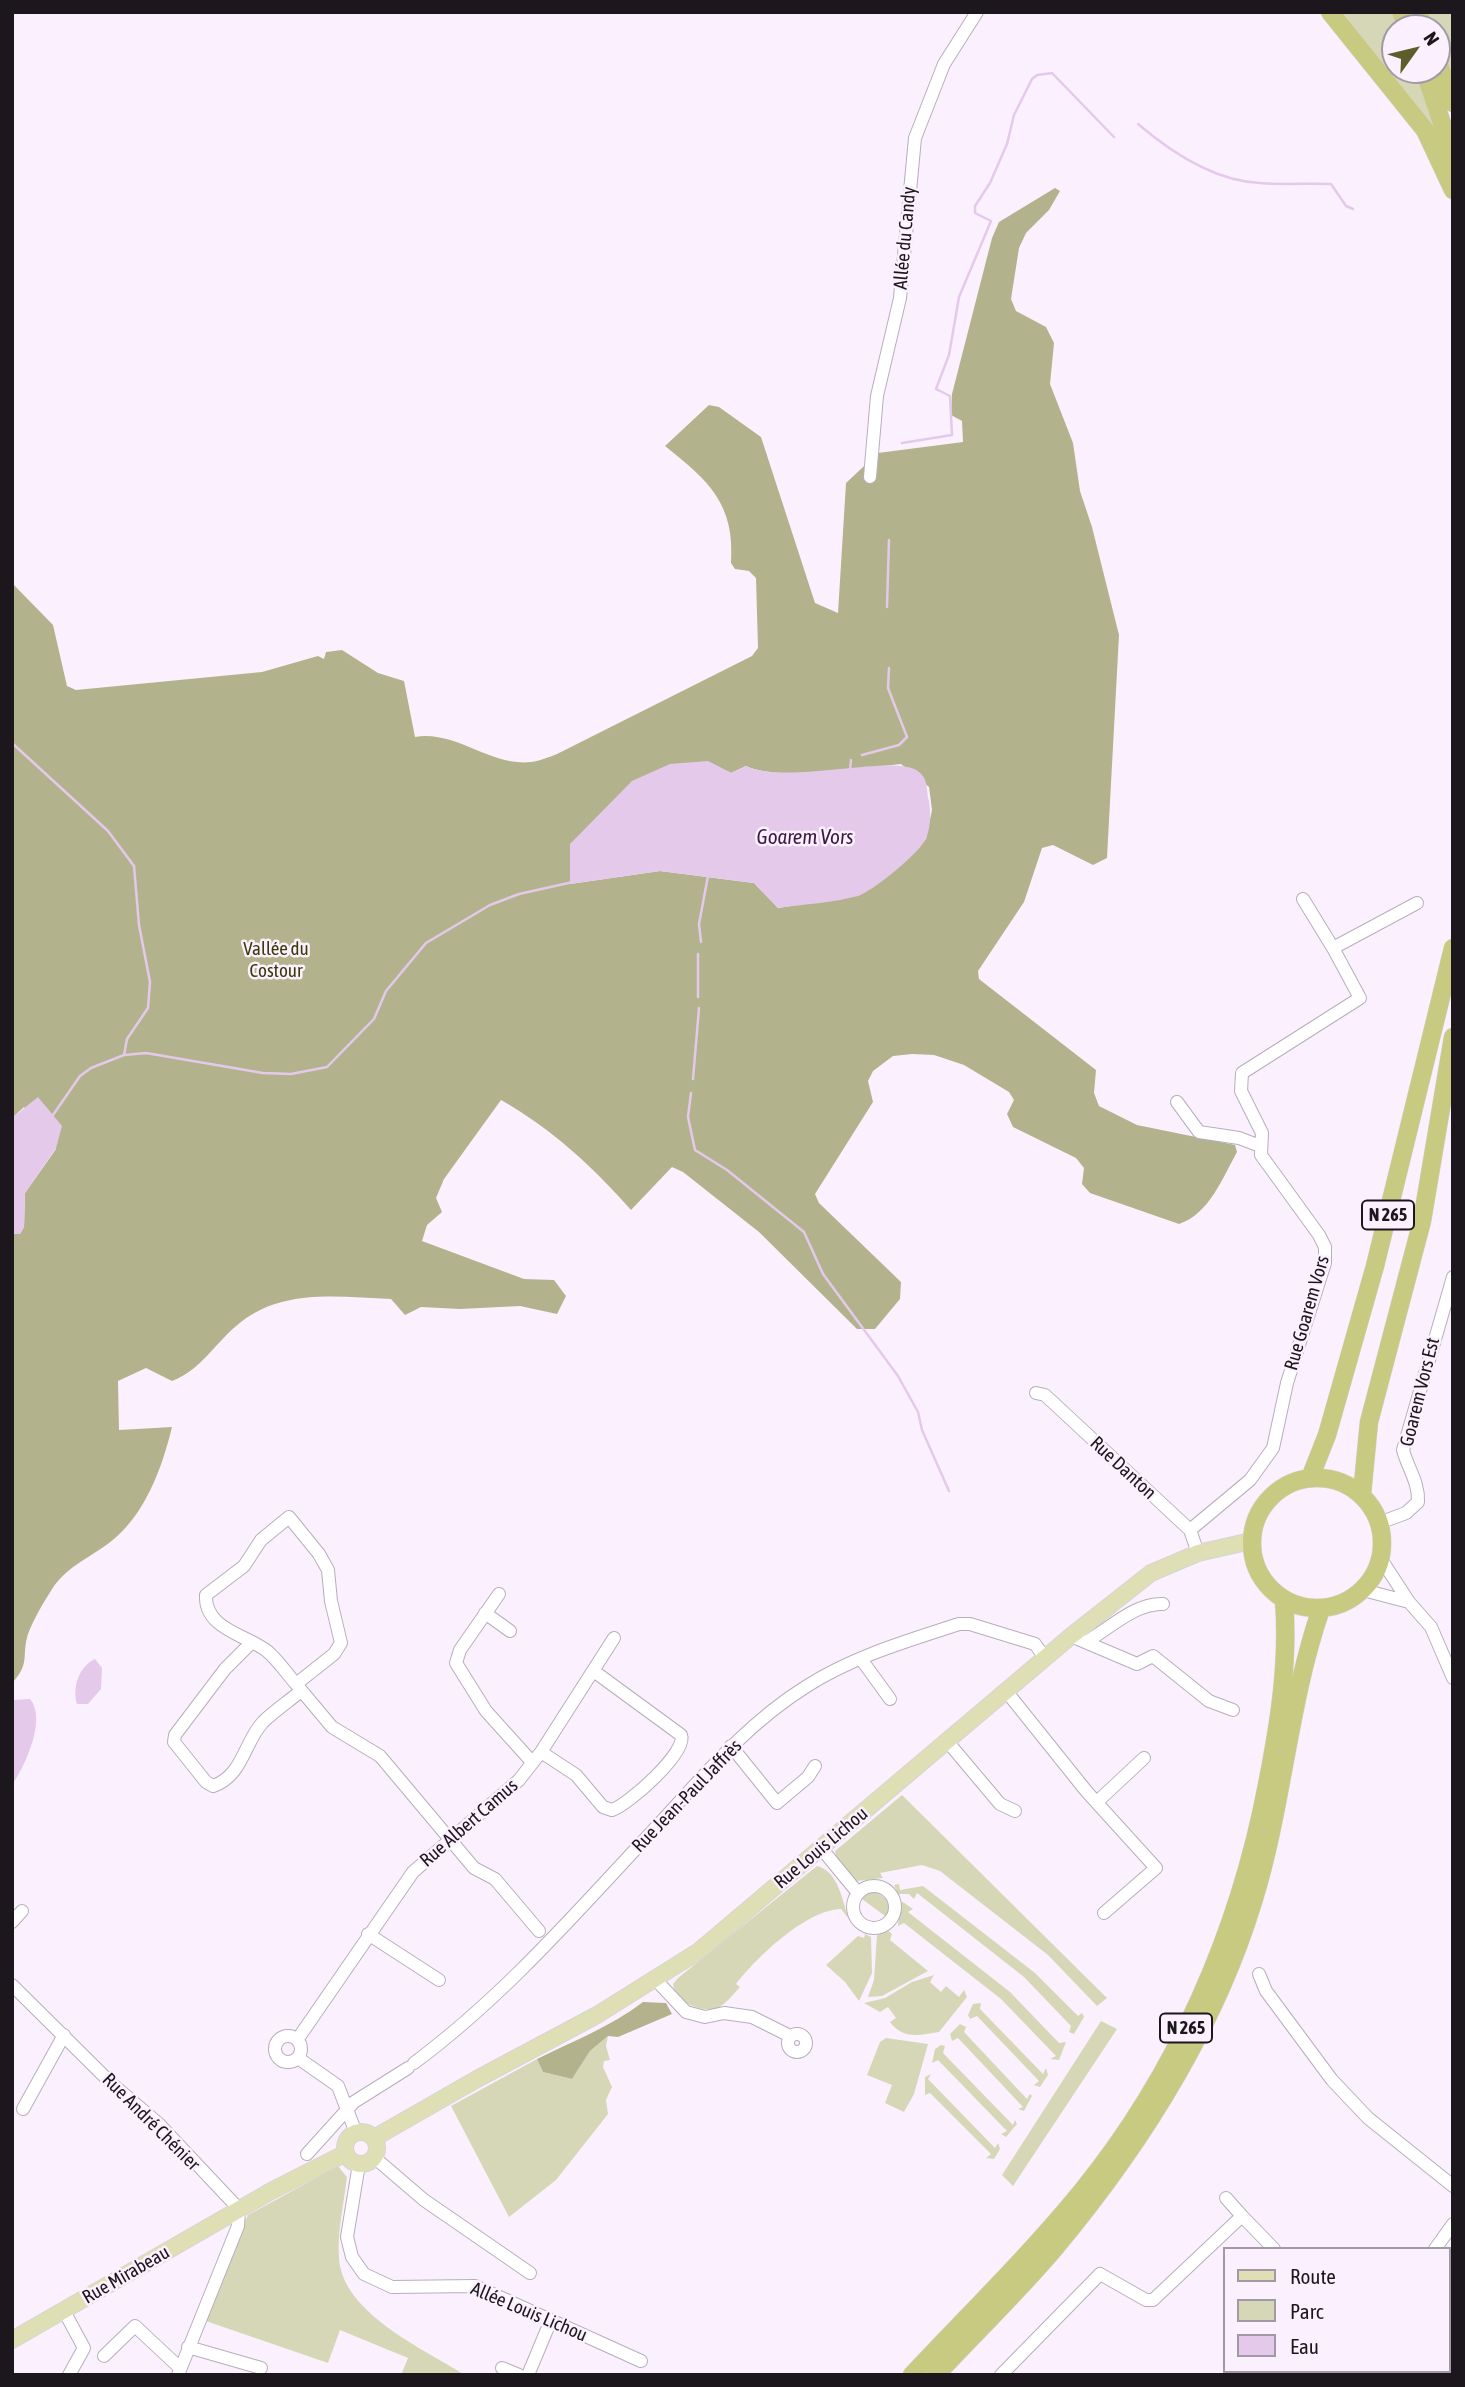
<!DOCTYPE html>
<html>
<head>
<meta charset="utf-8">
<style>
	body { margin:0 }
	#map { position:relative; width:1465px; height:2387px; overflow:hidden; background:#fbf1fe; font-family:"Asap Condensed",sans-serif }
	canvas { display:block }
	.frame { position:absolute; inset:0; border:14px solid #1b171c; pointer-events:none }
	.legend { position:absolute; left:1223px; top:2247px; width:228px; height:126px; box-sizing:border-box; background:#fbf1fe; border:2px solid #a19aa4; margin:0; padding:9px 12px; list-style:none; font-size:21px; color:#1b171c }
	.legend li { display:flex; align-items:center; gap:14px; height:35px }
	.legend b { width:35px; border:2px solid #a19aa4 }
	.north { position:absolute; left:1381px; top:14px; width:70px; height:70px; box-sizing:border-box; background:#fbf1fe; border:2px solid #a19aa4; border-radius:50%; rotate:56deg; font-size:19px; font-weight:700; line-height:28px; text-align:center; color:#1b171c }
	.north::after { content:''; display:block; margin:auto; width:24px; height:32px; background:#5d5d2b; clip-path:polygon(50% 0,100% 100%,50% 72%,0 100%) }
</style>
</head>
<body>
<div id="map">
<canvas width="1465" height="2387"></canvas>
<div class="frame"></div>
<ul class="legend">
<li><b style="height:9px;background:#dedfb4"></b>Route</li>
<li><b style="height:19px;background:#d6d7b7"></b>Parc</li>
<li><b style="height:19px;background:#e4c9eb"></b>Eau</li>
</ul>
<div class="north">N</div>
</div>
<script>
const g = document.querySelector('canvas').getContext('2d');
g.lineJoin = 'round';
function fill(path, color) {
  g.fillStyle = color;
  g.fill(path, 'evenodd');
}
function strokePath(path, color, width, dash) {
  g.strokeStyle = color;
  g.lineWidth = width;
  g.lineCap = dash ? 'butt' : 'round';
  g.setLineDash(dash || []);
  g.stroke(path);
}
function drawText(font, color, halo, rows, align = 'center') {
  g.font = font + ' "Asap Condensed",sans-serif';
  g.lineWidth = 5;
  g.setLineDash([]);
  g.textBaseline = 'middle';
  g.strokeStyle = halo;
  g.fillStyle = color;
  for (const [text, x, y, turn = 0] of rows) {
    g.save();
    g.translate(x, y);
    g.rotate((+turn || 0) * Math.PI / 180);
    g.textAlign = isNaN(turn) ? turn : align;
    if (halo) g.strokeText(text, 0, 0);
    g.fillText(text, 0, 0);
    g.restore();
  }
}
const green = new Path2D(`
	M1330,12H1401L1408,28H1395V70H1424L1453,156Z
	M1418,12H1453V103L1437,59V28H1425Z
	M902,1795L1107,1998L1097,2006L1048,1955L940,1871L922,1865L880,1873L883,1878L856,1881L837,1859L835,1851Z
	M817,1866C838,1871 843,1901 848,1918L841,1909C806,1910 757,1957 736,1984L740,1987C734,1993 727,2003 719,2007C703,2014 675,2003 673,1984L678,1978Z
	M899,1884L900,1890L923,1886L1035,1973L1078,2016L1082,2013L1084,2017L1074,2034L1069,2032L1071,2026L1024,1977L917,1893L914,1899L909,1894H898L894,1885Z
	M875,1891L889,1901V1911L885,1916L862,1899L863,1894Z
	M903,1902L913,1909L908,1912L1010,1992L1059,2043L1066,2042L1059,2060L1050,2059L1056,2056L1001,1999L904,1923L898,1926L900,1903Z
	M889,1931L892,1934L890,1940L928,1971L882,1996L868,1997L874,1980L877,1935Z
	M865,1934L871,1937L872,1973L859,2001L845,1982L826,1965L858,1936L864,1938Z
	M934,1975L930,1982L941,1992L946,1986L959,1997L964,1990L967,1997L939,2032C920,2035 903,2040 890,2022L896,2018L888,2007L880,2012L864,2003L885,1998L912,1982Z
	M981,2003L980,2009L1043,2074L1046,2068L1048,2075L1040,2087L1034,2085L1039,2081L977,2016L970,2019L968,2015L973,2004Z
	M1101,2021L1117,2029L1013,2186L1002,2175Z
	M960,2024L966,2027L964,2032L1027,2099L1030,2094L1032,2096L1024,2111L1018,2109L1023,2107L958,2038L952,2041L950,2034Z
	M608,2036L606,2046L610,2060L604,2061L603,2067L612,2087L606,2100L608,2114L556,2180L509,2217L451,2106L537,2059L543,2072L572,2079L590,2051Z
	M886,2038L928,2044L914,2094L904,2112L885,2103L892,2085L867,2075L880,2042Z
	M941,2045L945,2046L943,2053L1013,2125L1015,2120L1017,2124L1006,2137L1001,2134L1007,2131L938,2060L932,2063L935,2049Z
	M931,2074L928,2079L995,2148L998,2143L1000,2149L994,2159L986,2158L991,2154L930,2093L925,2095V2077Z
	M338,2166L347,2177C344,2203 337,2232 339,2258C342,2313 424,2349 465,2375H401L408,2358L340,2330L328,2363L200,2319L248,2215Z`);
const forest = new Path2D(`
	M1055,188L1060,191L1049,210L1026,233L1019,248L1011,299L1016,311L1046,327L1054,343L1050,384L1073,443L1080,491L1092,527L1119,635L1107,858L1093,865L1053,845L1042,848L1024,902L978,971L979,979L1096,1070L1094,1093L1099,1106L1137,1125L1235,1145L1237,1152C1222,1179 1209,1214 1179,1224L1090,1193L1082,1184L1084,1168L1076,1158L1013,1127L1007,1114L1014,1100L1009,1092L964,1065L934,1055L912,1054L893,1056L873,1071L868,1081L873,1102L815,1194L819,1203L901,1282L900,1299L875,1329H857L759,1232L683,1172L672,1167L631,1210C592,1166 552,1129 501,1100L444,1179L436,1198L442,1212L427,1225L422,1241L524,1279L554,1280L566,1296L557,1314L520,1306L460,1309L421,1307L405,1315L391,1299C340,1297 284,1288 241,1322C216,1341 202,1370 172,1381L146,1368L118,1381L119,1430L172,1427C162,1468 145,1516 109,1543C89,1558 70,1565 54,1586C45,1600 34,1618 28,1634C21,1656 31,1663 12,1683V1234H20L24,1227L25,1193L56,1149L24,1107L12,1118V583L53,625L67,686L76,690L262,672L318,656L324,659L326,652L342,650L378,673L404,681L415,737C456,730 491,767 531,762C540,761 549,757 557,754L752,656L758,648L756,578L749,571L735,569L731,563C735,504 709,481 665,446L709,405L719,407L761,437L815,603L838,613L846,483L878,453L963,442L962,421L951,415L952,394L992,238L999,222ZM707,761L731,773L746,766C780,782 862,768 901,764L929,787L932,810L926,839L860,895L778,908L754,883L660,871L570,884Z
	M643,2002L666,2003L672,2014L618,2037L608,2036L590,2051L572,2079L543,2072L537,2059C573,2041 610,2027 643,2002Z`);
const water = new Path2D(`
	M708,761L731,773L746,766C787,786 897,752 919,772C929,780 926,791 929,801C931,813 931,831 924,842C915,856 873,891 858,896C833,903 804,904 778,908L754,883L660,871L570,884V844L632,781L670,764Z
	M38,1097L62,1126L56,1148L25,1193L24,1227L20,1234H12V1118Z
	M95,1659L102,1668L101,1689L88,1704H77C72,1688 79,1666 95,1659Z
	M30,1699C47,1719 25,1766 12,1785V1700Z`);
const stream = new Path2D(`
	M1138,124C1172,153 1214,181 1260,183C1284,185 1308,183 1331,184L1346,206L1353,209
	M902,443L952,435L950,396L936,389L949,355L959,297L991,221L975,213V206L990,183L1007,144L1014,115L1032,79L1037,75L1052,73L1114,137
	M887,607L889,540
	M12,743L108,831L134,866L139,925L150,982L148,1008L127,1039L124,1055
	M862,755L899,745L907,737L888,688L889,668
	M850,770L851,760
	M701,942L699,924L708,876
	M698,954V997
	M693,1079L699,1008
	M691,1093L688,1117L695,1150L727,1170L804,1232L823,1274L898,1376L918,1412L922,1430L949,1491
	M53,1115L80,1076L91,1068L124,1055L146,1053L263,1073L291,1074L327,1067L374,1019L386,991L426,943L490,905L519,894L573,882`);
const minor = new Path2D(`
	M870,477L877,396L900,298L915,138L944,64L977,12
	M1303,899L1333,948
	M1177,1102L1199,1132L1239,1138L1260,1146
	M1036,1393L1045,1395L1190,1530L1198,1553
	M1379,1523L1406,1513L1418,1502C1419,1482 1408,1469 1403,1450L1453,1277
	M1190,1530L1250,1480L1273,1448L1287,1383L1325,1263V1247L1319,1235L1261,1155L1262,1133L1241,1091L1242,1073L1360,998L1333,948L1417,903
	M1381,1559L1409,1602L1431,1627L1453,1678
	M1363,1590L1409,1602
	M499,1594L460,1650L456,1663L486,1711L532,1762
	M485,1613L510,1631
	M1071,1636L1137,1664L1153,1656L1209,1701L1233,1710
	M1086,1642C1110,1628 1135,1603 1163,1604
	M251,1643L225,1669L175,1735L174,1742L206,1782L213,1786C243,1776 244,1742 263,1722C274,1711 289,1701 301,1691
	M861,1659L890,1699
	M296,1684C287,1674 278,1660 267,1651C247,1635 204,1629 206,1595L244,1566L261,1540L289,1517L319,1554L328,1570L331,1601L341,1643L334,1654L296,1684L332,1727L380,1756L474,1868L495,1879L539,1931
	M1006,1691L1087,1792L1156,1868L1104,1913
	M947,1741L1000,1804L1015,1811
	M731,1746L777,1803L808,1777L815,1766
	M541,1752L576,1775L603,1807L612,1810C628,1805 688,1752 681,1735L595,1672
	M1098,1801L1144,1758
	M821,1848L858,1893
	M853 1907a21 21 0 1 1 42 0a21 21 0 1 1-42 0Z
	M12,1922L22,1911
	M368,1934L439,1980
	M1259,1974L1266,1991L1332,2080L1368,2118L1453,2186
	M656,1980L686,2012L705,2017L724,2013L752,2017L790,2036
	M12,1985L111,2083L159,2124L239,2209L238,2226L178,2375
	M788 2043a9 9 0 1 1 18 0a9 9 0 1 1-18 0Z
	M275 2049a13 13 0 1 1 26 0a13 13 0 1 1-26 0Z
	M297,2040L413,1872L519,1780L541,1752L614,1638
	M298,2058L338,2086L356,2133
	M414,2063C507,1994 581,1907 660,1823C705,1774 749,1722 807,1686C852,1657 907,1641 959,1624H970L1035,1644L1045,1658
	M23,2109L64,2035
	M307,2154L354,2102L408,2068
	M375,2158L424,2200L530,2273
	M359,2164L347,2237L352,2257L364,2274L392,2287L475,2286L641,2361
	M1226,2198L1242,2216
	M1435,2249L1453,2224
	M64,2311L84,2348L69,2375
	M188,2347L261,2368
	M104,2356L135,2326L180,2368
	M502,2368L519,2375
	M1321,2371L1325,2375
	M528,2375L551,2320
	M1001,2375L1100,2274L1146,2300H1153L1242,2216L1274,2249
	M1346,2375L1348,2371`);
const major = new Path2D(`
	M345 2148a16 16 0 1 1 32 0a16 16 0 1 1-32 0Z
	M374,2138L477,2079L597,2015L699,1951L1071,1636L1151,1573L1198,1553L1251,1541
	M12,2340L273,2190L346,2153`);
const highway = new Path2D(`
	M1330,12L1425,130L1453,190
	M1401,12L1408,28
	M1418,12L1425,28
	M1437,59L1453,103
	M1424,70L1453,156
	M1252 1543a65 65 0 1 1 130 0a65 65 0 1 1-130 0Z
	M1310,1478L1327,1435L1375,1266L1453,948
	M1362,1494L1369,1422L1422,1221L1453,1037
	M912,2375C969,2314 1029,2256 1082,2191C1177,2074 1239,1932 1267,1785C1279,1724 1289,1662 1284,1600
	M936,2375C975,2333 1018,2292 1055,2248C1140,2146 1214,2030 1253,1902C1283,1806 1288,1704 1321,1609`);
const shields = [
	[1388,1215,52],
	[1186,2028,52]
];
const shieldNames = [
	["N 265",1388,1215],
	["N 265",1186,2028]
];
const streetNames = [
	["Allée du Candy",905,238,-85],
	["Rue Goarem Vors",1307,1313,-74],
	["Goarem Vors Est",1420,1392,-76],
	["Rue Danton",1123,1468,43],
	["Rue Jean-Paul Jaffrès",687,1796,-46],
	["Rue Albert Camus",469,1823,-41],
	["Rue Louis Lichou",821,1848,-40],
	["Rue André Chénier",151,2122,45],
	["Rue Mirabeau",126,2275,-30],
	["Allée Louis Lichou",529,2312,23]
];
const parkNames = [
	["Vallée du",276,949],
	["Costour",276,971]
];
const waterNames = [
	["Goarem Vors",805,837]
];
fill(green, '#d6d7b7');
fill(forest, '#b2b38c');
fill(water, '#e4c9eb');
strokePath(stream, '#e4c9eb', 2.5);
strokePath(minor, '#b9adbc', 14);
strokePath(major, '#d6d5d6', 18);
strokePath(highway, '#d6d5d6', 19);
strokePath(minor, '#fff', 12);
strokePath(major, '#dedfb4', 16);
strokePath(highway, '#c8ca82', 18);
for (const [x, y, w] of shields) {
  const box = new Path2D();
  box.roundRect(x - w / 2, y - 14.5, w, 29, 5);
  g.fillStyle = '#fbf1fe';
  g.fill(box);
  strokePath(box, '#1b171c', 2);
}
drawText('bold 18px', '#1b171c', null, shieldNames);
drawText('19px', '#1b171c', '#fbf1fe', streetNames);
drawText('19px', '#3a3a09', '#fbf1fe', parkNames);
drawText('italic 21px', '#3b1943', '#fbf1fe', waterNames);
</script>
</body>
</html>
